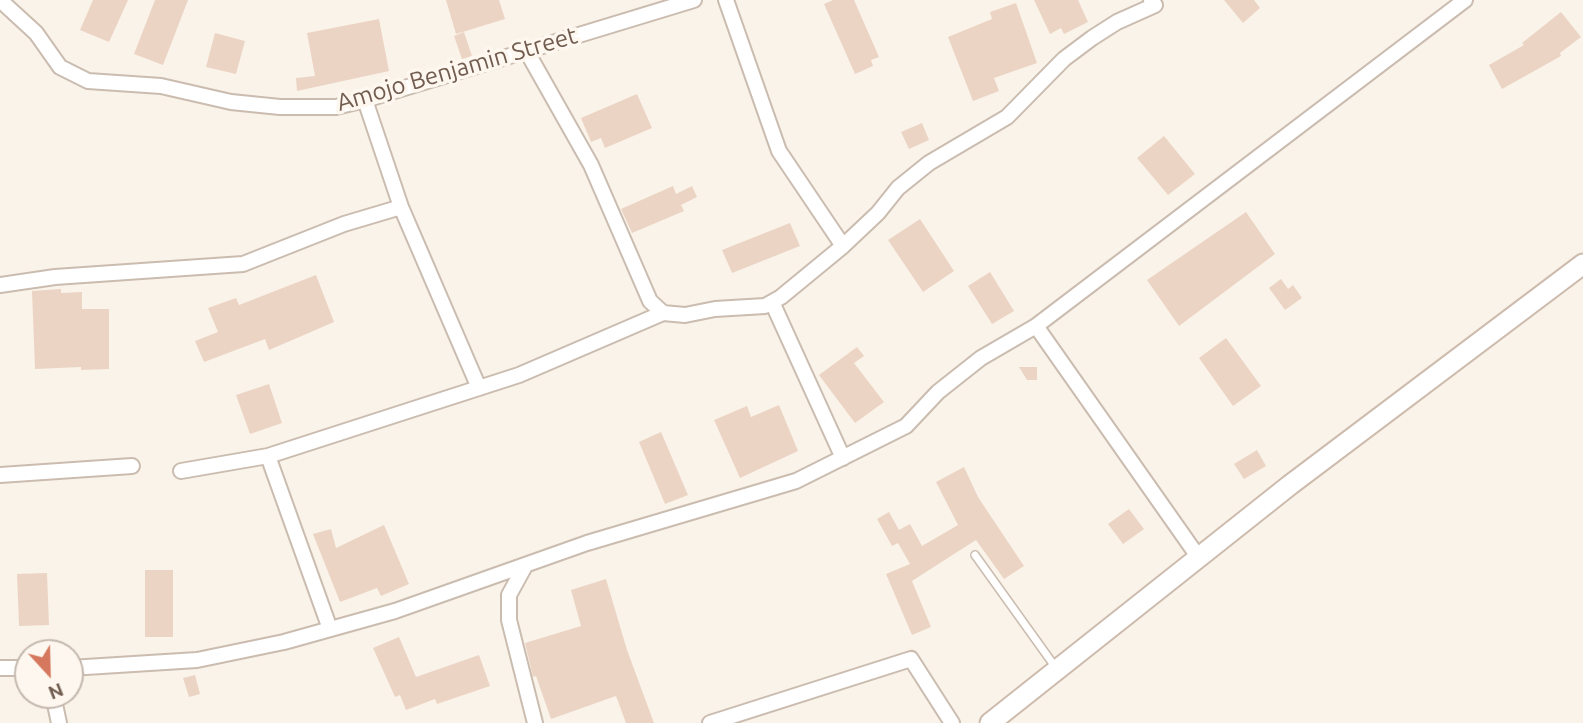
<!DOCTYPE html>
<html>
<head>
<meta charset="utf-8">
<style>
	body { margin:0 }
	#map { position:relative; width:1583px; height:723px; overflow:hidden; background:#faf3e9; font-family:Ubuntu,sans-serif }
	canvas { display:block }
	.north { position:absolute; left:14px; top:639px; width:70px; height:70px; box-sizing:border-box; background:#fdf7ef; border:2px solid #c5b9af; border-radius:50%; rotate:158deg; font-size:19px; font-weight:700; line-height:28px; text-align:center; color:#715c4f }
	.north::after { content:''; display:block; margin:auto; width:24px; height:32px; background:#d5785d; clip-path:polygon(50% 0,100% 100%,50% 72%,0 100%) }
</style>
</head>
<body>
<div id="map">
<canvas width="1583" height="723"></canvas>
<div class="north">N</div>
</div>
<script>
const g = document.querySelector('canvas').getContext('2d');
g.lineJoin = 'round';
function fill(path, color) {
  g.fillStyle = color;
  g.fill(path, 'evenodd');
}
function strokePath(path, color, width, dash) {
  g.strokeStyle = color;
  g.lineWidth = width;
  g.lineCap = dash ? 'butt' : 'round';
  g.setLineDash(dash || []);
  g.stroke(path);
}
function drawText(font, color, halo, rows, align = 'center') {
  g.font = font + ' Ubuntu,sans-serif';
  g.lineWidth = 7;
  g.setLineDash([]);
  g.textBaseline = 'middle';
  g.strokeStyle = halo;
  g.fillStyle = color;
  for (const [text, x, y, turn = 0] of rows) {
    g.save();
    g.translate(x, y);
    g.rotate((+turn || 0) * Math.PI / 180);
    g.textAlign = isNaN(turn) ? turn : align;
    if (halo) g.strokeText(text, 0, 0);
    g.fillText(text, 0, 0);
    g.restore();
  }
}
const building = new Path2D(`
	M93,0H128L109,42L80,30Z
	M155,0H188L163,65L134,54Z
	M446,0H499L505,19L456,34Z
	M833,0H854L879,57L871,60L873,66L855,74L824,4Z
	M1034,0H1078L1088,22L1064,34L1061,28L1050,34Z
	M1224,0H1254L1260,8L1243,23Z
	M1016,3L1037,63L994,78L999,91L973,101L948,37L992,19L990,12Z
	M1561,12L1581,37L1560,53L1561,56L1502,89L1489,65L1524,45L1522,43Z
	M379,19L389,71L297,91L296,78L315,76L307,33Z
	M464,32L472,56L462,59L454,36Z
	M215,33L245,41L236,74L206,67Z
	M637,94L652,128L605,148L601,138L591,142L581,118Z
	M922,123L929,140L909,149L901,132Z
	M1164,136L1195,174L1168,195L1137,158Z
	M673,186L676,194L692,186L697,197L681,205L684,211L632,233L621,209Z
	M1246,212L1275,254L1179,326L1147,280Z
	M920,219L954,271L923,292L888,240Z
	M790,223L800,246L732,273L722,250Z
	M990,272L1014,311L992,324L968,286Z
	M316,275L334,322L269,350L265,339L204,362L195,341L218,332L208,308L236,298L239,305Z
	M1281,279L1288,289L1293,285L1302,298L1285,310L1269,288Z
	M61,289V293L82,292V309H109V369L81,370V367L35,369L32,291Z
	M1226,338L1261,386L1233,406L1199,358Z
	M857,347L864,356L854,363L884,402L855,423L819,375Z
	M1019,367H1037V380H1027Z
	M269,384L282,423L250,434L236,395Z
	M779,405L798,451L740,478L714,420L747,406L751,417Z
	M661,432L688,495L665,504L639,442Z
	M1257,450L1266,466L1244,479L1234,464Z
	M964,467L978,497L1024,566L1004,579L976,540L954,554L912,581L931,627L912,635L886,574L910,564L898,543L892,546L877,519L889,512L899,530L910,524L922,546L958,525L936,482Z
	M1129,509L1144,529L1123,544L1108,524Z
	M384,525L409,584L381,596L377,588L340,602L313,534L331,529L336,548Z
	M145,570H173V637H145Z
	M47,573L49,625L19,626L17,574Z
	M606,579L627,650L654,723H626L616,696L551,719L536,676L533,677L525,643L581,626L571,590Z
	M399,637L416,677L479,655L490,686L437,704L435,699L406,710L400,695L395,697L373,648Z
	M195,675L200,694L189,697L183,678Z`);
const lane = new Path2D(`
	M975,555L1056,668`);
const street = new Path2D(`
	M0,0L36,33L60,67L88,81L161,86L231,102L280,107H336L365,100L694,0
	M726,0L779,151L843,246
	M526,50L591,165L650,301L663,313L685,315L715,309L765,306L781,297L843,246L878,213L898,188L929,163L1007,117L1064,59L1092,38L1117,22L1155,5L1151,0
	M365,100L401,207L479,388
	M0,285L55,277L243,264L344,224L401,207
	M772,302L843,458
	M268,456L330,629
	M181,471L268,456L519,375L663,313
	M0,475L132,466
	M1199,558L1036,326L1465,0
	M525,566L509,595V620L535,723
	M0,668H28
	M70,668L197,660L284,642L395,611L587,543L796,481L906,426L938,392L981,358L1036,326
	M53,695L59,723
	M710,723L911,659L952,723`);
const secondary = new Path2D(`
	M990,723L1290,485L1583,264`);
const streetNames = [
	["Amojo Benjamin Street",457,69,-16]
];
fill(building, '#ecd4c4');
strokePath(lane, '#cbbcb0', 10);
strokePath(street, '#cbbcb0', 18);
strokePath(secondary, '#cdbcae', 23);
strokePath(lane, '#fff', 7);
strokePath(street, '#fff', 14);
strokePath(secondary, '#fff', 19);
drawText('24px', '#715c4f', '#fdf7ef', streetNames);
</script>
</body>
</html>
